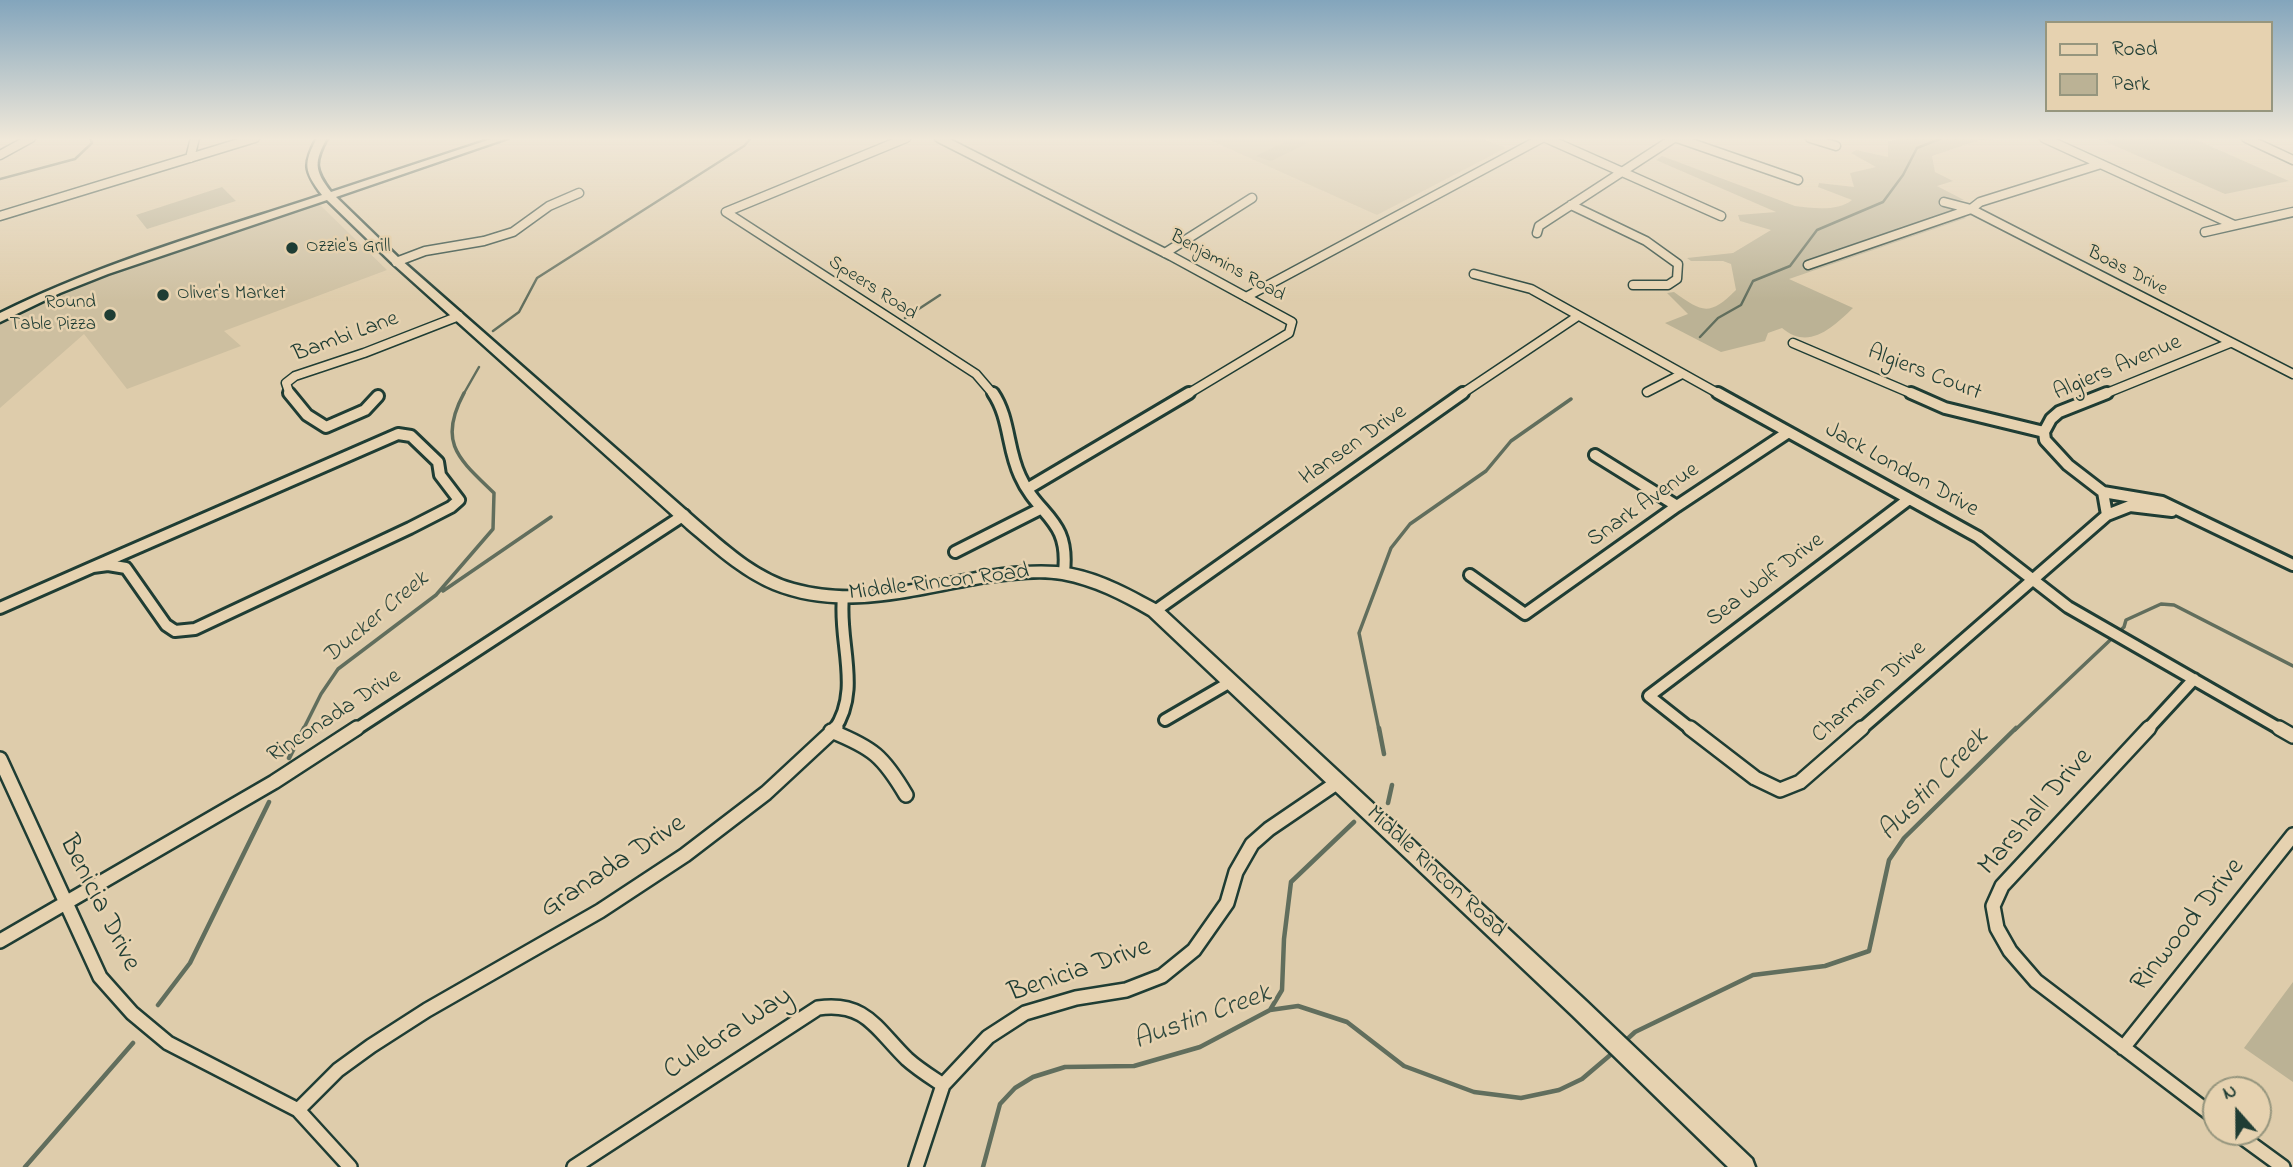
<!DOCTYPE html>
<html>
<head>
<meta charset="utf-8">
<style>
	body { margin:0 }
	#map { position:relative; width:2293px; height:1167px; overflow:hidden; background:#deccab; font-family:"Indie Flower",sans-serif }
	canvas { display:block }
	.legend { position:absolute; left:2045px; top:21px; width:228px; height:91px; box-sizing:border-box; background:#e6d2b0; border:2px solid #96967e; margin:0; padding:9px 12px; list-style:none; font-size:21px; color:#1f3d34 }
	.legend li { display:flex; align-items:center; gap:14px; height:35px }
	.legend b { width:35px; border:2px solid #96967e }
	.north { position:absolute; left:2202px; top:1076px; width:70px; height:70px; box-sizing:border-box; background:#e6d2b0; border:2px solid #96967e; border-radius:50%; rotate:339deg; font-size:19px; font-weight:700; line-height:28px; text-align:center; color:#1f3d34 }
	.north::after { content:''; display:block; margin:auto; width:24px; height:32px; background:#1f3d34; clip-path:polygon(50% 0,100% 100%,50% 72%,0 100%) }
</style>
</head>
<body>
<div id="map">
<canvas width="2293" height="1167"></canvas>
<ul class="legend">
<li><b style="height:9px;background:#e6d2b0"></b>Road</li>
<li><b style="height:19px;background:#bbb295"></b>Park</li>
</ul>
<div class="north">N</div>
</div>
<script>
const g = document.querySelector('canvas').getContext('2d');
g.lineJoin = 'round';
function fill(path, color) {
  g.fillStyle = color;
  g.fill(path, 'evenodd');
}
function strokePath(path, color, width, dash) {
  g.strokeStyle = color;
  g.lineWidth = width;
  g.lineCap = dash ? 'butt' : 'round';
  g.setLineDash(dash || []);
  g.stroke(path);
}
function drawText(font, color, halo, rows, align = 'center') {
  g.font = font + ' "Indie Flower",sans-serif';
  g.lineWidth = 5;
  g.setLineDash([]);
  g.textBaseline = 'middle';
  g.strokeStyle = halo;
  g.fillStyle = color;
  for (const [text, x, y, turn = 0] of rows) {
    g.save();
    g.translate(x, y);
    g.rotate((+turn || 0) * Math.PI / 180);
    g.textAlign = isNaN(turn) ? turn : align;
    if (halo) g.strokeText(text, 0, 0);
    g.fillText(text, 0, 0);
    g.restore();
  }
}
const built = new Path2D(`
	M1205,138H1480L1506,148L1377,215Z
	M318,203L387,270L224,331L241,346L127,389L84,334L0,408V325L75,287Z`);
const green = new Path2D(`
	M1293,138L1308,143L1271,161L1256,156Z
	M1909,138H2009L1980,140L1932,156L1935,172L1953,181L1937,186L1964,200L1953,201L1950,206L1966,218L1789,279L1853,308C1833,327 1809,351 1782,328L1768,333L1765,341L1721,352L1665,323L1688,314L1667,293L1674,292C1702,312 1709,317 1736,290L1731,264L1723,261H1691L1687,258L1733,253L1771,230L1740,221L1738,215L1776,212L1656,160L1662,156L1795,206C1812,208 1837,212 1852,200L1818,187L1819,183L1854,187L1850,173L1876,167L1851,153L1856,150L1888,157V141Z
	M2097,138H2192L2289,181L2225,194Z
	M222,187L236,201L147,229L136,215Z
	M2293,982V1082L2244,1048Z`);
const streamFar2 = new Path2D(`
	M0,179L75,159L92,143L90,138
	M905,318L940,295
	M493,331L519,312L537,278L744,146L751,138
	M1700,337L1718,318L1741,305L1753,281L1790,266L1817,230L1883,202L1903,175L1917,148L1942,138
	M463,395L479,367`);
const streamFar1 = new Path2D(`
	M443,591L551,517
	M303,730L321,694L338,669L436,595L493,529L494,493C459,459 437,443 464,393
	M1379,730L1359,633L1391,548L1410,524L1486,471L1511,441L1571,399
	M2015,730L2124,627L2126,620L2161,604L2174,605L2293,666`);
const stream = new Path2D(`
	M1379,728L1384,754
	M289,758L304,728
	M1388,803L1392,785
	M158,1005L190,963L269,802
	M1270,1010L1282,990L1284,939L1291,882L1354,822
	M1623,1043L1635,1032L1753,975L1825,966L1869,951L1889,860L1904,838L2016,728
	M25,1167L133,1043
	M983,1167L1000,1104L1015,1088L1033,1077L1065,1067L1134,1066L1200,1047L1270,1010L1298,1006L1347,1022L1404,1066L1474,1092L1521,1098L1559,1090L1582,1079L1615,1051`);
const streetFar2 = new Path2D(`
	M906,138L726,212L976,374L994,395
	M939,138L1171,256L1292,322L1289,333L1186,395
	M1546,138L1721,216
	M1677,138L1798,180
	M1810,138L1836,146
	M2044,138L2234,225
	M2246,138L2293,160
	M0,155L31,138
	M190,158L195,138
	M1944,202L1971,209L2293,374
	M1571,205L1646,241L1678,264L1677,279L1668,285H1633
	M0,216L255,138
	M2205,232L2293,212
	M1537,233L1539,226L1674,138
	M1165,253L1252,198
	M396,262L425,251L484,241L513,232L549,206L579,193
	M1808,265L1971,209L1980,202L2101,164
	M1474,274L1531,289L1721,395
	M1246,297L1542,138
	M1793,343L1915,395
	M1647,392L1682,374
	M290,395L286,383L295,376L364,353L459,316
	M1460,395L1578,316
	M2102,395L2230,343`);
const streetFar1 = new Path2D(`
	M289,393L307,415L326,427L365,410L378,396
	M993,393C1010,418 1007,449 1020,476C1038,517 1070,518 1064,572
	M1718,393L1978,537L2068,607L2282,730
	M1911,393L1945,408L2044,432
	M2107,393L2059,412L2051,419L2044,432L2045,440L2068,465L2103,492L2162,502L2293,565
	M398,434L411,436L438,462L440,475L459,500L451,507L410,528L195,629L175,631L166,625L126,568L108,565L93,567Z
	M1595,455L1677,506
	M1027,489L1189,393
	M2107,515L2130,506L2172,511
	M955,552L1040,509
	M1470,575L1525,614L1677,506L1787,433
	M0,608L93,567
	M1155,611L1463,393
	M1165,720L1232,681
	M355,730L684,515
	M834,730C862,690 838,642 843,597
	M1692,730L1649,696L1909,499
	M1860,730L2107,515L2103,492
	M2147,730L2194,679`);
const street = new Path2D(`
	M1690,728L1755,778L1780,790L1800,782L1862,728
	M2149,728L2002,886L1993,906L1997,928L2010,951L2036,981L2216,1118
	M2279,728L2293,736
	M831,731C873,748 883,756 906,795
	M0,759L100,977L132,1013L168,1043L298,1110L350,1167
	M0,941L274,782L357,728
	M2123,1048L2293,835
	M298,1110L338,1070L371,1046L427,1010L600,911L685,855L766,793L836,728
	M2235,1132L2283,1167
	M574,1167L818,1008C866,1001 877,1030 907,1059C918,1069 931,1077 943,1085
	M916,1167L943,1085L988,1037L1025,1013L1076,998L1126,990L1162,976L1194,950L1227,903L1236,872L1252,844L1269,829L1338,782`);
const secondary = new Path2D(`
	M317,138H327C314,162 314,170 331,192L494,138H508L336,197L400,259L697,520C726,545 757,574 794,584C883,609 968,561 1057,567C1095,570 1128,589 1161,607L1586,1001L1752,1159L1755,1167H1728L1572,1015L1149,615C1121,599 1094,585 1062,579C1038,575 1011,579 987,582C916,593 845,618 773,589C740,575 713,550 687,528L392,263L327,200L108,274L60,293L0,322V313C103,262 213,231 322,195C304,171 303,164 317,138Z`);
const markers = [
	[292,248,7,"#1f3d34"],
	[163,295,7,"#1f3d34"],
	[110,315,7,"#1f3d34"]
];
const farPoinames = [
	["Ozzie's Grill",306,248],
	["Oliver's Market",177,295],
	["Round",96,304,"right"],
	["Table Pizza",96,326,"right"]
];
const farStreetnames = [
	["Benjamins Road",1227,267,29],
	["Boas Drive",2127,272,27],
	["Speers Road",872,289,33]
];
const streetNames = [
	["Bambi Lane",346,338,-20],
	["Algiers Avenue",2118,369,-23],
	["Algiers Court",1924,374,21],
	["Hansen Drive",1354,446,-35],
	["Jack London Drive",1901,471,29],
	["Snark Avenue",1644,506,-35],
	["Sea Wolf Drive",1766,581,-37],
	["Middle Rincon Road",939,584,-7],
	["Charmian Drive",1870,693,-41],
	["Rinconada Drive",335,717,-33],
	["Middle Rincon Road",1435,873,43]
];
const waterNames = [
	["Ducker Creek",377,619,-40]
];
const nearWaternames = [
	["Austin Creek",1935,786,-46],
	["Austin Creek",1203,1019,-20]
];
const nearStreetnames = [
	["Marshall Drive",2037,813,-49],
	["Granada Drive",614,868,-33],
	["Benicia Drive",98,904,63],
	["Rinwood Drive",2189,926,-51],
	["Benicia Drive",1080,972,-19],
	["Culebra Way",729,1035,-33]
];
fill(built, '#cdbfa0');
fill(green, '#bbb295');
strokePath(streamFar2, '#616e5d', 2.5);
strokePath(streamFar1, '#616e5d', 3.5);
strokePath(stream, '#616e5d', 4.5);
strokePath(streetFar2, '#1f3d34', 11);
strokePath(streetFar1, '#1f3d34', 16);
strokePath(street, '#1f3d34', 18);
strokePath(secondary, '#1f3d34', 5);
strokePath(streetFar2, '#e6d2b0', 8);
strokePath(streetFar1, '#e6d2b0', 10);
strokePath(street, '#e6d2b0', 13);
fill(secondary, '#e6d2b0');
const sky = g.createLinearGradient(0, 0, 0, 301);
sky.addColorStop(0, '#83a5bc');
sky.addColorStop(0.46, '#f0e8d9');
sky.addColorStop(1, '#f0e8d900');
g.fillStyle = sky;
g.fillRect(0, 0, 2293, 301);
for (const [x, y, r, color] of markers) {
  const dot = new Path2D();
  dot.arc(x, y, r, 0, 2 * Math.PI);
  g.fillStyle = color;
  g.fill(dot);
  strokePath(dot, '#e6d2b0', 2.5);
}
drawText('19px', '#1f3d34', '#e6d2b0', farPoinames, 'left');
drawText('19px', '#1f3d34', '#e6d2b0', farStreetnames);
drawText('23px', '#1f3d34', '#e6d2b0', streetNames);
drawText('italic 24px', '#30493e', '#e6d2b0', waterNames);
drawText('italic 28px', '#30493e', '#e6d2b0', nearWaternames);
drawText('28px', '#1f3d34', '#e6d2b0', nearStreetnames);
</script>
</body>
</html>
